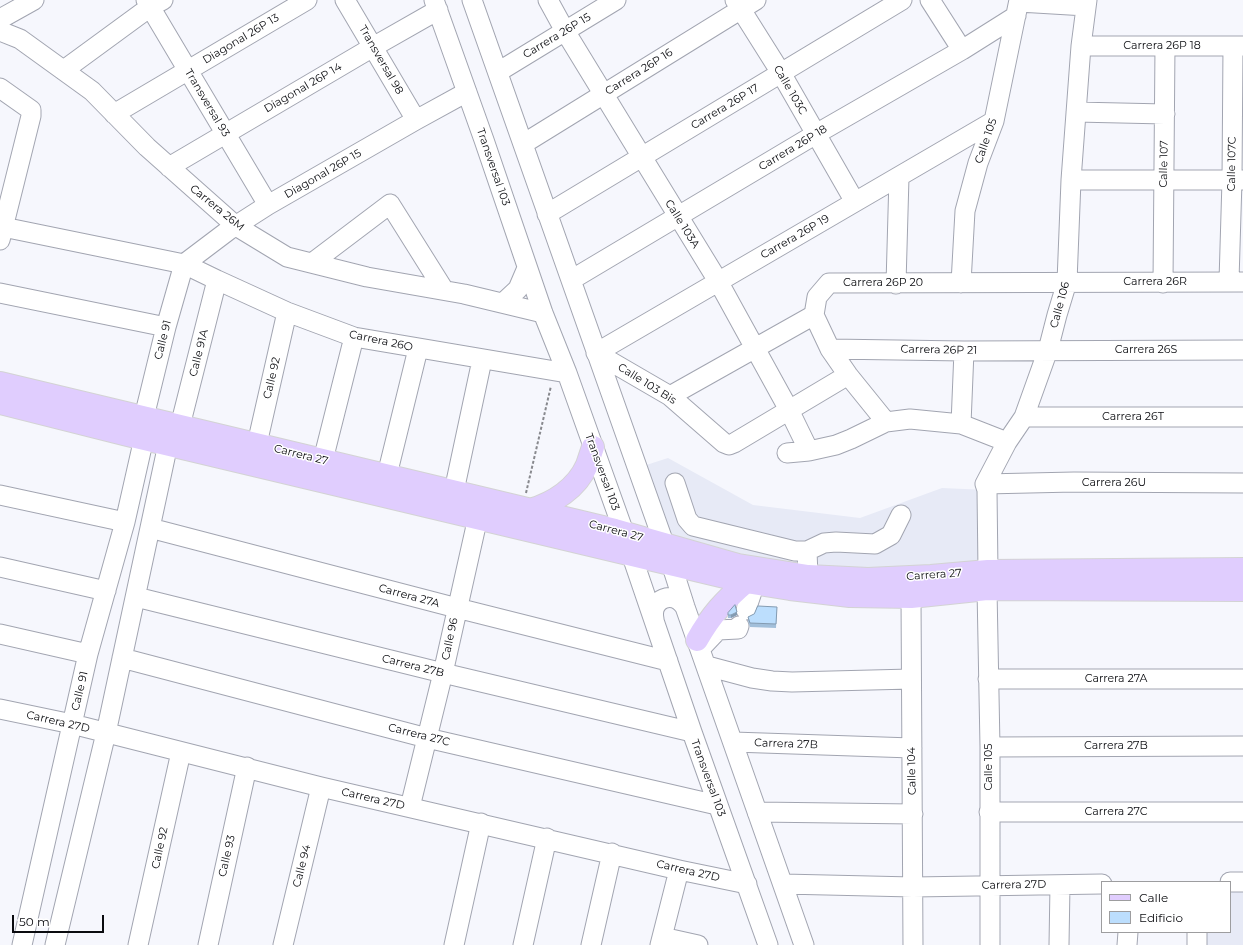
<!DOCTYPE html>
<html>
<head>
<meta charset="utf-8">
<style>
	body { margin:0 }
	#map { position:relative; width:1243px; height:945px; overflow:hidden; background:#f6f7fd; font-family:Montserrat,sans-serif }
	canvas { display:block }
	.legend { position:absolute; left:1101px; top:881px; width:130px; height:52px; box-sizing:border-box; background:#fff; border:1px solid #9d9d9f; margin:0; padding:5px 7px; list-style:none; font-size:12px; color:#0a0b0f }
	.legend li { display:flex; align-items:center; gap:8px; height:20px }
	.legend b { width:20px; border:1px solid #9d9d9f }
	.scale { position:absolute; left:12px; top:915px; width:92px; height:18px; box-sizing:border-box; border:2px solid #0a0b0f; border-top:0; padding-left:5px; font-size:12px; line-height:14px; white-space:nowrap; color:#0a0b0f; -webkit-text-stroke:3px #fff; paint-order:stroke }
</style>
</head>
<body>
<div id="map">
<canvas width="1243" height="945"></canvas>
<ul class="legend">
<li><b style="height:5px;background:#e0cdfe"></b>Calle</li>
<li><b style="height:11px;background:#bcdefd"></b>Edificio</li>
</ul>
<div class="scale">50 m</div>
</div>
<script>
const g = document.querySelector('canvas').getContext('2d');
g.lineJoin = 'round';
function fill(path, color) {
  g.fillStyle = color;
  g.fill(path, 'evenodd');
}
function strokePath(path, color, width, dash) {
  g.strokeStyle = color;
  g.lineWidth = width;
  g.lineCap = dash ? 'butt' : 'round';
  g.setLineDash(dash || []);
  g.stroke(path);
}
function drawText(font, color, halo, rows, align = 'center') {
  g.font = font + ' Montserrat,sans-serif';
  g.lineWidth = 3;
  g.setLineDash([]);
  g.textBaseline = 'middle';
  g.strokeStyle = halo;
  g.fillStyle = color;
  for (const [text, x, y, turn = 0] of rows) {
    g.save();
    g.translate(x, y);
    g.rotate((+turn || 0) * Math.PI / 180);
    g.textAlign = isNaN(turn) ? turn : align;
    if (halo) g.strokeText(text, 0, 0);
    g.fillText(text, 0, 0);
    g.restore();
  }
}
const built = new Path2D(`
	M668,458L753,505L860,518L942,488L987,490L988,571L868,579L671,545L637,468Z
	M1230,882H1243V945H1197V932H1230Z`);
const path = new Path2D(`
	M526,493L551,386`);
const minor = new Path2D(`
	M146,0L268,205
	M345,0L416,120
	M434,0L484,140L543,313L567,373L621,524L692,732L768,945
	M472,0L671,563L685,607L804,945
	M548,0L565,31L642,157L718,281L789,410L809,451
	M735,0L781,73L855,202
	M930,0L962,50
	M1019,2L1086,6
	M0,19L34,0
	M0,31L20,39L92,91L147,147L236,226L287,257L367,277L464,294L543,313
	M1081,46H1243
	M64,70L150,7L163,0
	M498,72L616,0
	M0,88L31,110V116L0,240
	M1076,112L1165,114
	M114,114L307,0
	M523,144L756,0
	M169,167L373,47L438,10
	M1071,180H1243
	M547,214L902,0
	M3,227L184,264L217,280L287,312L354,337L567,373
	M312,263L390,204L444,290
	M184,264L229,230L268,205L416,120L467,92
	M571,280L816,134L962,50L1016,16
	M1229,281L1232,180L1233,46
	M961,283L965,211L978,163L994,121L1019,0
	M1163,283L1165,46
	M896,284L899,177
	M0,293L166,327
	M503,303L518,289L527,268
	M814,315L817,297L829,283L1243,282
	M814,315L830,349L848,375L886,422
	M830,349L964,351L1243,350
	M848,375L734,443L729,445L724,443L670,396L596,353L994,121
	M670,396L814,315
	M144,417L166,327L184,264
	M1024,417H1243
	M961,424L964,351
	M180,426L217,280
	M257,444L287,312
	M787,453L809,451L836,445L851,439L886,422L910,419L961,424L1007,442
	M323,460L354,337
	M387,475L418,349
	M675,483L687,519L693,526L795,551H807L808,576
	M985,484L1074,482L1243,483
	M454,491L482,360
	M0,495L125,522
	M150,528L457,608L668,661
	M807,551L824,543L836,542L875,544L891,535L901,515
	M0,567L106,591
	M988,571L987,490L985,484L1007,442L1024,417L1048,350L1057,315L1067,282L1071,180L1081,46L1087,0
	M987,589L990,747V945
	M136,597L443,673L692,732
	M911,597L913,945
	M746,610L755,583
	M654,619C650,599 673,589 685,607
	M0,634L88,654
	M700,649L718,630L738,629L739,626
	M122,658L427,738L717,805
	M707,666L752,678L772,681L792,682L911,679
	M988,679H1243
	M0,709L72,724L321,787L679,870L747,884
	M733,742L912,748
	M990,747L1243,746
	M410,807L443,673L478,517
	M757,812L913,814
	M989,812H1243
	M1230,882H1243
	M783,884L913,887L1102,884
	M1197,932V945
	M662,937L698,945
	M22,945L88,654L125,522L144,438
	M55,945L106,733L168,444
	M138,945L181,752
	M208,945L247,767
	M283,945L321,787
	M454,945L481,823
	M523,945L547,838
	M591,945L612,853
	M660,945L679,870
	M1059,945L1060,885
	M1127,945L1128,932`);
const major = new Path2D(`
	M0,383L615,530L738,565L808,576L868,579L931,576L988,571L1243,569
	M0,403L128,435L746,582L790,589L850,596L911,597L987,589L1243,590
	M530,510C554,503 577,488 587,465C589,459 591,453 593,447
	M697,640C711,615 725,600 746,582`);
const wall = new Path2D(`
	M777,607L776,628L750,627L748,621V617Z
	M728,613L737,615L731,618H728Z`);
const shadedWall = new Path2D(`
	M737,612V615L731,618V615Z`);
const building = new Path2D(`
	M735,605L737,612L731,615H728V613Z
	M758,606L777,607L776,624L750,623L748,617L754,614Z`);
const streetNames = [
	["Carrera 26P 15",557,36,-31],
	["Diagonal 26P 13",241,39,-31],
	["Carrera 26P 18",1162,46],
	["Transversal 98",381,60,60],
	["Carrera 26P 16",639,72,-32],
	["Diagonal 26P 14",303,88,-30],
	["Calle 103C",790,90,60],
	["Transversal 93",207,103,59],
	["Carrera 26P 17",725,107,-31],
	["Calle 105",986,141,-71],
	["Carrera 26P 18",793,148,-31],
	["Calle 107",1164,164,-89],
	["Calle 107C",1232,164,-89],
	["Transversal 103",493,167,71],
	["Diagonal 26P 15",323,174,-30],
	["Carrera 26M",217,208,39],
	["Calle 103A",682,224,58],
	["Carrera 26P 19",795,237,-30],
	["Carrera 26R",1155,282],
	["Carrera 26P 20",883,283],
	["Calle 106",1060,305,-75],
	["Calle 91",163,340,-76],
	["Carrera 26O",381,341,12],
	["Carrera 26P 21",939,350,1],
	["Carrera 26S",1146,350],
	["Calle 91A",199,353,-76],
	["Calle 92",272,378,-77],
	["Calle 103 Bis",647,384,32],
	["Carrera 26T",1133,417],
	["Carrera 27",301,455,14],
	["Transversal 103",602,472,70],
	["Carrera 26U",1114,483],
	["Carrera 27",616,531,15],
	["Carrera 27",934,575,-4],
	["Carrera 27A",409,596,15],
	["Calle 96",450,639,-78],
	["Carrera 27B",413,666,14],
	["Carrera 27A",1116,679],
	["Calle 91",80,691,-77],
	["Carrera 27D",58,722,13],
	["Carrera 27C",419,735,14],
	["Carrera 27B",786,744,2],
	["Carrera 27B",1116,746],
	["Calle 105",989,767,-90],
	["Calle 104",912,771,-91],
	["Transversal 103",708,778,70],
	["Carrera 27D",373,799,13],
	["Carrera 27C",1116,812],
	["Calle 92",160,848,-78],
	["Calle 93",227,856,-77],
	["Calle 94",302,866,-76],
	["Carrera 27D",688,871,13],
	["Carrera 27D",1014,885,-1]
];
fill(built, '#e7eaf6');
strokePath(minor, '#a2a5b1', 21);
strokePath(major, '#d3d3d4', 24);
strokePath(path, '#88898e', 2, [3, 2]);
strokePath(minor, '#fff', 19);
strokePath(major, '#e0cdfe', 22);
fill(wall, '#a2bfda');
fill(shadedWall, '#849bb1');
fill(building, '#bcdefd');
strokePath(building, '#849bb1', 1);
drawText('11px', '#0a0b0f', '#fff', streetNames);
</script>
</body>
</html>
